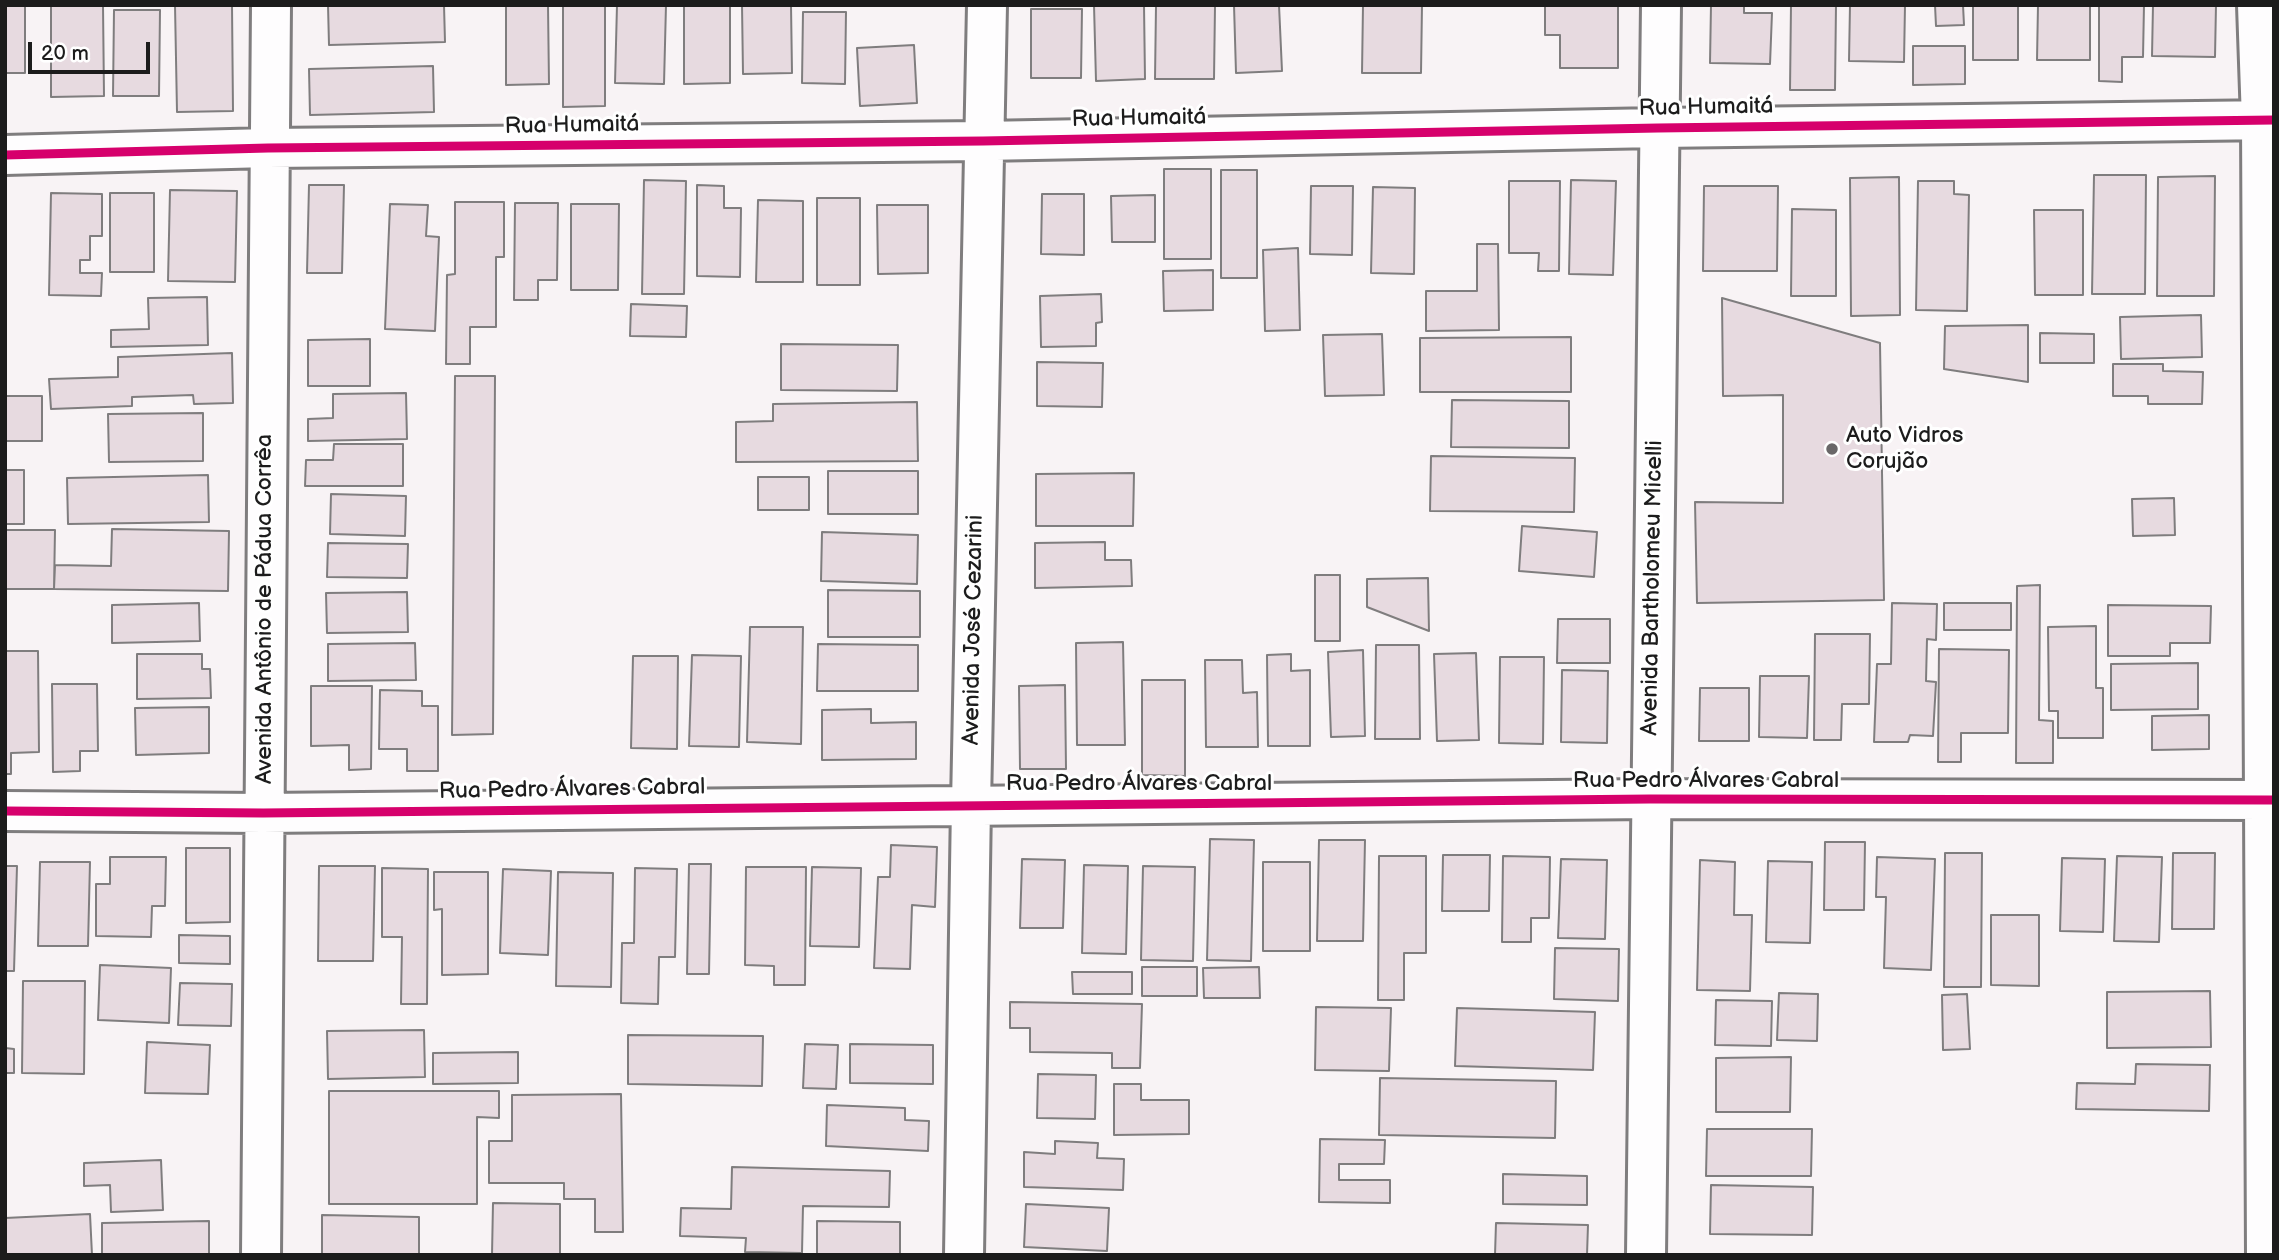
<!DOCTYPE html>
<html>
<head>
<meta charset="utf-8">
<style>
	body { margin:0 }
	#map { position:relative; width:2279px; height:1260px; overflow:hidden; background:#f8f3f5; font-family:"Balsamiq Sans",sans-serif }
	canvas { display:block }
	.frame { position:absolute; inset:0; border:7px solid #1c1c1c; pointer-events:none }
	.scale { position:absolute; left:28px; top:42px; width:122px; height:32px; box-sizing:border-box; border:4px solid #1c1c1c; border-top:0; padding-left:9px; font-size:21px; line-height:24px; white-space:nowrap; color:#1c1c1c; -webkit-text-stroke:5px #fff; paint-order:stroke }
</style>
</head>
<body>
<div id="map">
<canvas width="2279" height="1260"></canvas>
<div class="frame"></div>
<div class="scale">20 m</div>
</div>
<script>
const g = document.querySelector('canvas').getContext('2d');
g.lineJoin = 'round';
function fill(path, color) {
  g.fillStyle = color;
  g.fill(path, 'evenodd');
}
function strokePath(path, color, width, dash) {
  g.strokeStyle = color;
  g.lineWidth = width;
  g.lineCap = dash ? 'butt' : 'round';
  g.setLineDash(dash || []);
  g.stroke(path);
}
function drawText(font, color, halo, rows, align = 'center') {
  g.font = font + ' "Balsamiq Sans",sans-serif';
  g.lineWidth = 6;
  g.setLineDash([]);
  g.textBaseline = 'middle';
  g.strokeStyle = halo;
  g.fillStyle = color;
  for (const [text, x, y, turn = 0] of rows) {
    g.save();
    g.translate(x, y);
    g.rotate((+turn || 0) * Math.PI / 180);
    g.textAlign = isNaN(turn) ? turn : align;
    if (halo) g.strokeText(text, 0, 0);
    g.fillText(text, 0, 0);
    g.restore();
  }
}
const building = new Path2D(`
	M5,5H25V73H5Z
	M51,5H103L104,96L51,97Z
	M175,5H232L233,111L177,112Z
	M328,5H444L445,42L329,45Z
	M506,5H548L549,84L506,85Z
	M563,5H605V106L563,107Z
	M617,5H666L664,84L615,83Z
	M684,5H730V83L684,84Z
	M742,5H791L792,73L743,74Z
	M1094,5H1144L1145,79L1096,81Z
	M1234,5H1279L1282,71L1236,73Z
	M1363,5H1422L1421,73H1362Z
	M1545,5H1618V68H1560V35H1545Z
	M1711,5H1744V13H1772L1770,64L1710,63Z
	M1791,5H1836L1835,90H1790Z
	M1850,5H1905L1904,62L1849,61Z
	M1935,5H1963L1964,25L1936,26Z
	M1973,5H2018V60H1973Z
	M2038,5H2090V60H2037Z
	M2099,5H2144L2143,57H2122V82L2099,81Z
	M2153,5H2216L2215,57L2152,56Z
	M1156,6H1215L1214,79H1155Z
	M1031,9H1082L1081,78H1031Z
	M114,10H160L159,96H113Z
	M803,12H846L845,84L802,83Z
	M914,45L917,103L860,106L857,48Z
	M1913,46H1965V84L1913,85Z
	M433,66L434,112L310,115L309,69Z
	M1164,169H1211V259H1164Z
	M1221,170H1257V278H1221Z
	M2094,175H2146L2145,294H2092Z
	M2215,176L2214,296H2157L2158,177Z
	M1899,177L1900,315L1851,316L1850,178Z
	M644,180L686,181L684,294H642Z
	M1571,180L1616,181L1613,275L1569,274Z
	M1509,181H1560L1559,271H1538L1539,253H1509Z
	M1918,181H1954V194L1969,195L1967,311L1916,310Z
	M309,185H344L342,273H307Z
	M697,185L724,186V208H741L740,277L697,276Z
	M1311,186H1353L1352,255L1310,254Z
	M1704,186H1778L1777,271H1703Z
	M1373,187L1415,188L1414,274L1371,273Z
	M170,190L237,191L235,282L168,281Z
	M51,193L102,194V236H90V260H80V273H102L101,296L49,295Z
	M110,193H154V272H110Z
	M1042,194H1084V255L1041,254Z
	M1155,195V242H1112L1111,196Z
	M817,198H860V285H817Z
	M758,200L803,201V282H756Z
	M455,202H504V257H496V327H470V364H446L447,275L455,274Z
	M515,203H558L557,280H538V300H514Z
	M390,204L428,205L426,236L439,237L435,331L385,329Z
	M571,204H619L618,290H571Z
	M877,205H928V273L878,274Z
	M1792,209L1836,210V296H1791Z
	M2034,210H2083V295H2035Z
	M1477,244H1498L1499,330L1426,331V291H1477Z
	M1298,248L1300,330L1265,331L1263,250Z
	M1213,270V310L1164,311L1163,271Z
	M1101,294L1102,322L1096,323V346L1041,347L1040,296Z
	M207,297L208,345L111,347V330L149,329L148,298Z
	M1722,298L1880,343L1884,600L1697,603L1695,502L1783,503V395L1723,396Z
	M631,304L687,306L686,337L630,336Z
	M2201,315L2202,357L2121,359L2120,317Z
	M2028,325V382L1944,369L1945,326Z
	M2040,333L2094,334V363H2040Z
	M1382,334L1384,395L1325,396L1323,335Z
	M1571,337V392H1420V338Z
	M370,339V386H308V340Z
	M781,344L898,345L897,391L781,390Z
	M232,353L233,403L194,404L193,395L132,397V406L51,409L49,379L118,377V357Z
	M1037,362L1103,363L1102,407L1037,406Z
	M2113,364H2163V371L2203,372L2202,404H2148V396H2113Z
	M455,376H495L493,734L452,735Z
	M406,393L407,439L308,441V419L333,418V394Z
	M5,396H42V441H5Z
	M1452,400L1569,401V448L1451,447Z
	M917,402L918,461L736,462V422L773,421V404Z
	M203,413V461L109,462L108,414Z
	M334,444H403V486H305L306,460H333Z
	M1431,456L1575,458L1574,512L1430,511Z
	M5,470H24V524H5Z
	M828,471H918V514H828Z
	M1134,473L1133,526H1036V474Z
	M208,475L209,522L68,524L67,478Z
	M758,477H809V510H758Z
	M331,494L406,496L405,536L330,534Z
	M2174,498L2175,535L2133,536L2132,499Z
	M1522,526L1597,532L1594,577L1519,571Z
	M112,529L229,531L228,591L54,589L55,565L111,566Z
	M5,530H55L54,589H5Z
	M822,532L918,535L917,584L821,581Z
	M1105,542V560H1131L1132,586L1035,588V543Z
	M328,543L408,544L407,578L327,577Z
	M1315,575H1340V641H1315Z
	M1428,578L1429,631L1367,607V579Z
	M2040,585L2039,720L2053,721V763H2016L2017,586Z
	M828,590L920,591V637H828Z
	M407,592L408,632L327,633L326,593Z
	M199,603L200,641L112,643V605Z
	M1892,603L1937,604L1936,640L1927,639L1926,681L1936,682L1933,736L1910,735L1908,742H1874L1877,664H1891Z
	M1944,603H2011V630H1944Z
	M2108,605L2211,606L2210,643H2170V656H2108Z
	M1558,619H1610V663H1557Z
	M2096,626V688H2103V738H2058V711H2049L2048,627Z
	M750,627H803L801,744L747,742Z
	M1815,634H1870L1869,704H1842L1841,740H1814Z
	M1123,642L1125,745H1077L1076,643Z
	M415,643L416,680L328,681V644Z
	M818,644L918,645V691H817Z
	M1376,645H1419L1420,739H1375Z
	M1939,649L2009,650L2008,733H1961V762H1938Z
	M1363,650L1365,736L1331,737L1328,652Z
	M5,651H38L39,752L11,753V774H5Z
	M1476,653L1479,740L1437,741L1434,654Z
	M137,654H202V669H210L211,698L137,699Z
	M1291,654V671L1310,670V746H1268L1267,655Z
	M692,655L741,656L739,747L689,746Z
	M633,656H678L677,749L631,748Z
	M1500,657H1544L1543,744L1499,743Z
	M1205,660H1242L1243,693L1257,692L1258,747H1206Z
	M2198,663V709L2111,710V664Z
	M1562,670L1608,671L1607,743L1561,742Z
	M1760,676H1809L1807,738L1759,737Z
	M1142,680H1185V776L1142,775Z
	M52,684H97L98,751H80V771L53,772Z
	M1065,685L1066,769H1020L1019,686Z
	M311,686H372L371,769L349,770V745L311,746Z
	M1700,688H1749V741H1699Z
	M380,690L422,691V706H438V771H407V749H379Z
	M209,707V753L136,755L135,708Z
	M871,709V723L916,722V759L822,760V710Z
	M2209,715V749L2152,750V716Z
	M1210,839L1254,840L1251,961L1207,960Z
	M1319,840H1365L1363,941H1317Z
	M1825,842H1865L1864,910H1824Z
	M891,845L937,847L935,907L912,905L910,969L874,968L878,877H890Z
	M186,848H230V922L186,923Z
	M1945,853H1982L1981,987H1944Z
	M2173,853H2215L2214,929H2172Z
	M1443,855H1490L1489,911H1442Z
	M1379,856H1426V953H1404V1000H1378Z
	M1503,856L1550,857L1549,918H1531V942H1502Z
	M2117,856L2162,857L2159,942L2114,941Z
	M110,857H166L165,906H152L151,937L96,936V884H110Z
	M1877,857L1935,859L1931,970L1884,968L1886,897H1876Z
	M2062,858L2105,859L2103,932L2060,931Z
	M1022,859L1065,860L1063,928H1020Z
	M1561,859L1607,860L1605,939L1558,938Z
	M1700,860L1735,862L1734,915H1752L1750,991L1697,990Z
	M1768,861L1812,862L1810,943L1766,942Z
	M40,862H90L88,946H38Z
	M1263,862H1310V951H1263Z
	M689,864H711L709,974H687Z
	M1084,865L1128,866L1126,954L1082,953Z
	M5,866H17L14,971H5Z
	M319,866H375L373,961H318Z
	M1143,866L1195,867L1193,961L1141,960Z
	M746,867H806L805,985H774V966L745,965Z
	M812,867L861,868L859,947L810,946Z
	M382,868L428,869L427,1004H401L402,937H382Z
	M635,868L677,869L675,957H659L658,1004L621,1003L622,943H634Z
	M503,869L551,871L548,955L500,953Z
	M434,872H488V974L442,975V909L434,910Z
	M558,872L613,873L611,987L556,986Z
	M1991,915H2039V986L1991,985Z
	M179,935L230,936V964L179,963Z
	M1555,948L1619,949L1618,1001L1554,999Z
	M100,965L171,968L169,1023L98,1020Z
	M1142,967H1197V996H1142Z
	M1259,967L1260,998H1204L1203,968Z
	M1072,972H1132V994H1073Z
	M23,981H85L84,1074L22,1073Z
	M180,983L232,984L231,1026L178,1025Z
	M2210,991L2211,1047L2107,1048V992Z
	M1779,993L1818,994L1817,1041L1777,1040Z
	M1967,994L1970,1049L1943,1050L1942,995Z
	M1716,1000L1772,1001L1771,1046L1715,1045Z
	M1010,1002L1142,1004L1140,1068H1112V1053L1030,1052V1028H1010Z
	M1316,1007L1391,1008L1389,1071L1315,1070Z
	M1457,1008L1595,1012L1593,1070L1455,1066Z
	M424,1030L425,1077L328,1079L327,1031Z
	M628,1035L763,1036L762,1086L628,1084Z
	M147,1042L210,1045L208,1094L145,1093Z
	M805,1044L838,1045L836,1089L803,1088Z
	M850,1044L933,1045V1084L850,1083Z
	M5,1048L14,1049V1073H5Z
	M518,1052V1083L433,1084V1053Z
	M1791,1057L1790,1112H1716V1058Z
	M2136,1064L2210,1065L2209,1111L2076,1109L2077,1083L2135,1084Z
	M1038,1074L1096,1075L1095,1119L1037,1118Z
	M1380,1078L1556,1081L1555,1138L1379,1135Z
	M1114,1084H1141V1100H1189V1134L1114,1135Z
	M329,1091H499V1118L477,1117V1204H329Z
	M621,1094L623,1232H595V1199H564V1183H489V1141H512V1095Z
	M827,1105L905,1108V1120L929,1121L928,1151L826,1146Z
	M1707,1129H1812L1811,1176H1706Z
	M1320,1139L1385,1140L1384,1164H1339V1180H1390V1203L1319,1202Z
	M1055,1141L1098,1143L1097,1158L1124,1159L1123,1190L1024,1187V1152L1055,1154Z
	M161,1160L163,1210L111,1212L110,1185L84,1186V1163Z
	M732,1167L890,1171L889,1207L803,1206L802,1253L745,1252L746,1238L680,1236L681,1208L731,1209Z
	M1503,1174L1587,1176V1205L1503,1204Z
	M1711,1185L1813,1187L1812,1235L1710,1234Z
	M493,1203L560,1204V1255H492Z
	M1026,1204L1109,1208L1107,1251L1024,1247Z
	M90,1214L92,1255H5V1218Z
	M322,1215L419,1217V1255H322Z
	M209,1221V1255H102V1223Z
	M817,1221L900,1222V1255H817Z
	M1496,1223L1588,1225L1587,1255H1495Z`);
const minor = new Path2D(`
	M2257,5L2261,120L2266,1255
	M5,155L268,148L983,141L1658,128L2274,120
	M5,811L263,813L1650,799L2274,800
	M261,1255L271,5
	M964,1255L971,804L987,5
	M1646,1255L1661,5`);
const cycleway = new Path2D(`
	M5,155L268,148L983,141L1658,128L2274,120
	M5,811L263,813L1650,799L2274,800`);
const markers = [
	[1832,449,7,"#696768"]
];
const streetNames = [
	["Rua Humaitá",1706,108,-1],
	["Rua Humaitá",1139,119,-1],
	["Rua Humaitá",572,126,-1],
	["Avenida Bartholomeu Micelli",1653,588,-89],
	["Avenida Antônio de Pádua Corrêa",265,609,-90],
	["Avenida José Cezarini",974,630,-89],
	["Rua Pedro Álvares Cabral",1706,781],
	["Rua Pedro Álvares Cabral",1139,784],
	["Rua Pedro Álvares Cabral",572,790,-1]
];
const poiNames = [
	["Auto Vidros",1846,436],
	["Corujão",1846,462]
];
fill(building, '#e7dae0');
strokePath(building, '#7f7d7e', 2);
strokePath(minor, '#7f7d7e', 44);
strokePath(minor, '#fefdfe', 38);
strokePath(cycleway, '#d6006c', 9);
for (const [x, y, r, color] of markers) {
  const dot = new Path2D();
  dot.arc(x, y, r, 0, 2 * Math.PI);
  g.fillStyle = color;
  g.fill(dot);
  strokePath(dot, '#fff', 2.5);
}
drawText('23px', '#1c1c1c', '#fff', streetNames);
drawText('23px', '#1c1c1c', '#fff', poiNames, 'left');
</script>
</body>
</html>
